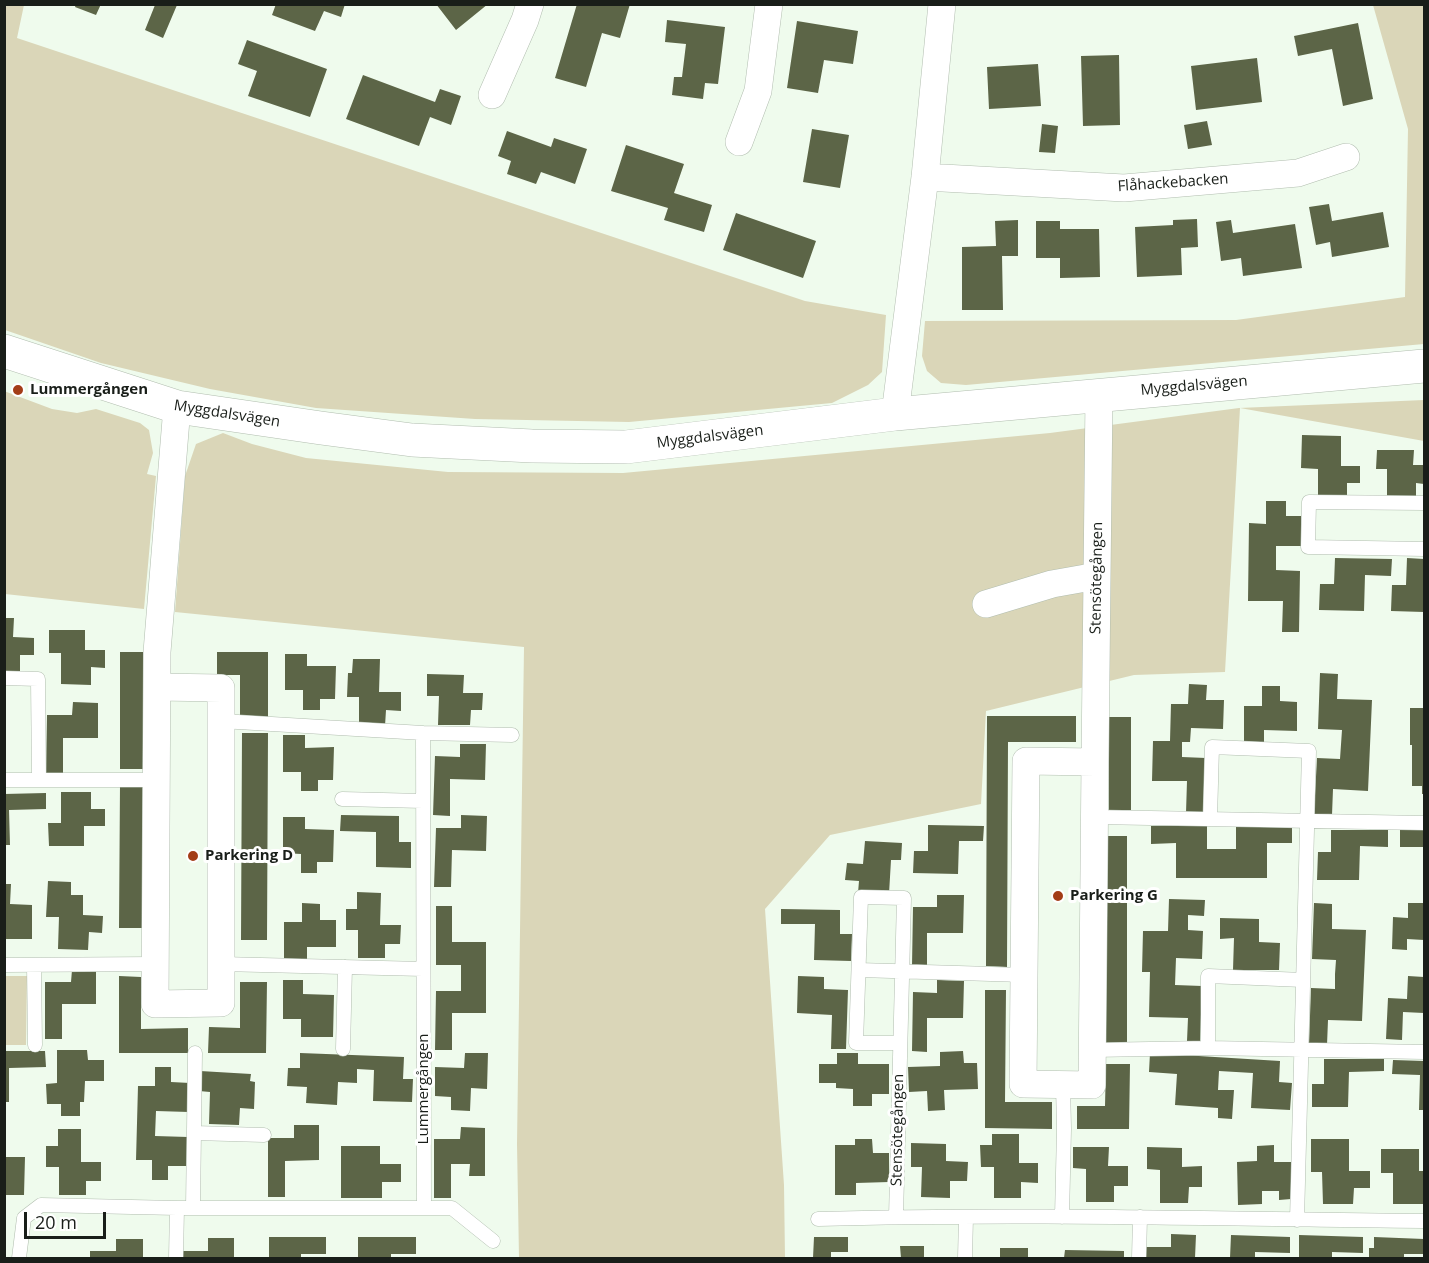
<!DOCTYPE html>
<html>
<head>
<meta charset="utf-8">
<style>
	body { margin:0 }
	#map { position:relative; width:1429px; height:1263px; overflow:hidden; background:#effbed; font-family:"Open Sans",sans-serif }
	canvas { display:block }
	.frame { position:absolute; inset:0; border:6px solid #191e19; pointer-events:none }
	.scale { position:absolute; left:24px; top:1212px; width:82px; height:27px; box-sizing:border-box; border:3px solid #191e19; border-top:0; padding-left:8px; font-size:18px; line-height:21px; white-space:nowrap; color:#191e19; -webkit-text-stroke:4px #fff; paint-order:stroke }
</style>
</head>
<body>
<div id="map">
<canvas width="1429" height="1263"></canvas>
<div class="frame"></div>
<div class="scale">20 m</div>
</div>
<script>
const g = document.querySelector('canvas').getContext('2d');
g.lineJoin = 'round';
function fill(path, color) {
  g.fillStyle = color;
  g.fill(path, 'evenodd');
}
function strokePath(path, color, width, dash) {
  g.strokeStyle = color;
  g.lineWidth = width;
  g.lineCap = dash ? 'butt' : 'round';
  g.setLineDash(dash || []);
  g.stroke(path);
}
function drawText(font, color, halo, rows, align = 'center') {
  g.font = font + ' "Open Sans",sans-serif';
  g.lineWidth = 6;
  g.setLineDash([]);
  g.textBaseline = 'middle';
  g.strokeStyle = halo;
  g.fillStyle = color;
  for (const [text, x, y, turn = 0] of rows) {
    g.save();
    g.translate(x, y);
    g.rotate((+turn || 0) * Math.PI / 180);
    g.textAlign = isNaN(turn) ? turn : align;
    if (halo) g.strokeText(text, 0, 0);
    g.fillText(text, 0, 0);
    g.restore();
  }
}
const green = new Path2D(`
	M5,4L24,5L17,38L805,301L886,315L882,372L868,385L832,403L629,422L475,419L316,408L210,389L101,363L5,330Z
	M1373,5H1424V344L966,385L941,383L927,371L922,356L925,321L1236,320L1405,297L1408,129Z
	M4,391L52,409L77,413L96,409L140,423L149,430L153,453L147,474L156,476L144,609L5,594Z
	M1424,400V441L1240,408L1225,672L1134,675L986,711L981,804L830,835L765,909L784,1185L785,1258H519L517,1144L524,647L175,612L185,476L196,444L223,433L252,444L306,458L448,472L623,473L1050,433L1239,408Z
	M5,976H27L26,1045H5Z`);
const building = new Path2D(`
	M76,4H101L96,15L75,7Z
	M276,4H345L341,17L324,11L315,31L272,15Z
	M436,4H488L456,30Z
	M577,4H630L620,38L602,33L586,87L555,78Z
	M155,5H177L163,38L145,30Z
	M667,20L725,27L718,84L705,83L703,99L672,95L674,77H682L686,44L665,42Z
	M797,21L858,31L853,64L824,60L818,93L787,88Z
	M1358,23L1373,99L1343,106L1332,49L1298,56L1294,36Z
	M247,40L327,69L310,117L248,96L257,71L238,64Z
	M1119,55L1120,125L1083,126L1081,56Z
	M1257,58L1262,102L1196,110L1191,66Z
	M1038,64L1041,106L989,109L987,67Z
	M363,75L435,102L440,89L461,96L451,125L430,117L419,146L346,119Z
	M1207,121L1212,145L1188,149L1184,125Z
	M1042,124L1058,126L1055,153L1039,152Z
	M812,129L849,135L840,188L803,182Z
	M507,131L551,147L554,138L587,149L575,184L541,172L536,184L507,174L511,161L498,156Z
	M626,145L684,164L674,193L712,205L704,232L664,220L668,208L611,191Z
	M1329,204L1332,221L1383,212L1389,247L1332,257L1330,242L1316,245L1309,207Z
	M736,213L816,241L803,278L723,250Z
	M1197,219L1198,247L1181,248L1182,275L1137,277L1135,227L1173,225V220Z
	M1018,220V256H1002L1003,310H962V247L996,246L995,221Z
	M1231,220L1233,233L1295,224L1302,268L1243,276L1241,258L1221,261L1216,222Z
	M1036,221H1060V229H1099L1100,277L1060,278V258H1036Z
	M1302,435L1341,436V466H1360V483H1347V498H1318V469L1301,468Z
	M1377,450H1414L1413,465H1424V484L1416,483V499L1387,498V469H1376Z
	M1266,501H1286V516H1301V546H1276V570L1300,571L1299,632H1282L1283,601H1248L1249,523L1266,524Z
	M1335,558L1392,559L1391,576L1365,575L1364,611L1319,610L1320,584H1334Z
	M1407,558L1424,559V612L1391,611L1392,585H1406Z
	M4,618H14L13,637L34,638V655H20V672H4Z
	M49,630H85V650H105V668L91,667V685L61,684V653H49Z
	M120,652H144L143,769H120Z
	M217,652H268V717H240V675H217Z
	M285,654H307V666H336L335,699H320V710H303V690H285Z
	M353,659H380L379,692H401V711L386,710L385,726L359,725V697H347L348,673H352Z
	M1320,673L1338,674L1337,699L1372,700L1368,791L1333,789L1332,815L1314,814L1317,758L1340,759L1342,730L1318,729Z
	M427,674L464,675L463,693H483L482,710H471L470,725H438L439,696H427Z
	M1189,684L1207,685L1206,700H1224L1223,729L1191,728L1190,742H1182V757L1206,758L1204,814L1186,813L1187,781H1152L1153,741H1170L1171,704H1188Z
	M1262,686H1280V701L1297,702V731L1264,730V743H1244V706H1262Z
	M73,702L98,703V738H63V774H46L47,715H72Z
	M1410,708H1424V794H1422V786H1412V745H1410Z
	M987,716H1076V742H1008L1007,967L986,966Z
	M1109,717H1131V810H1109Z
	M242,733H268L267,940H241Z
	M283,735H305V748L334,747L333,780H318V791H301V772H283Z
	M460,744H486L485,780L450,779V816L433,815L435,756L460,757Z
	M120,785H143L142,928H119Z
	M61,792H91V809H105V826H84V846H49L48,823H61Z
	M46,793V809L9,810L10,845H4V794Z
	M341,815L399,816V842H411V868L376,867V832L340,831Z
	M461,815L487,816L486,851L452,850L451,887H434L436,828H461Z
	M283,817H305V829L334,830L333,862H317V873H301V854L283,853Z
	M928,825L984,826L983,841H959L958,874L913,873L914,851H928Z
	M1207,825V849H1236V825H1292V843H1267V878H1176V843L1151,844V826Z
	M1400,829H1424V847H1400Z
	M1331,830H1388V847L1360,846L1359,880H1317L1318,852H1331Z
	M1106,836H1127V1043H1105Z
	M865,841L902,843L901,860H891L889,894L858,893L859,881L845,880L847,863L863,864Z
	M48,881L71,882V895H83V915L103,916L102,933L89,932L88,950L58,949L59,917H46Z
	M4,884H11L10,904L32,905V939H4Z
	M357,892L381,893L380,925H401L400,944H385V958H358V930H346V909H357Z
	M937,895H964L963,933H927V967L912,966L913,907H937Z
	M1169,899L1205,900L1204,916L1188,915V930L1203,931L1202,959L1176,958L1175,985L1202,986L1200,1042L1187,1041L1188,1018L1149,1017L1150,972H1142L1143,931H1168Z
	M302,903L320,904V920H336V947H307V960H284V922H302Z
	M1314,903L1332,904V929L1366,930L1362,1021L1328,1020L1327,1045L1309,1044L1311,988L1335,989V974L1336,960L1312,959Z
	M1408,903H1424V940L1407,939V950L1392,949L1393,917L1408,918Z
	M436,906H452V942H486V1013H452V1050H435L436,991H461V965H436Z
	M781,909L840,910V934H852L851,961L814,960L815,924H781Z
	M1220,918L1259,919V942L1280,943L1279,970H1233L1234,938L1220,939Z
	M72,970H96V1004H62V1039H45V982H71Z
	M119,976L141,977V1029L188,1028V1053H119Z
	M798,976L824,977V989L848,990L846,1049H831L832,1015L797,1013Z
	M1408,976L1424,977V1013L1403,1012L1402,1040L1386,1039L1388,998L1407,999Z
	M283,980H303V994L334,995L333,1037H301V1019H283Z
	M937,980L964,981L963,1018H927V1052L912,1051L913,992L937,993Z
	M240,982H267L266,1053H208L209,1027L240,1028Z
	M985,990H1006L1005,1102H1052V1129L985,1128Z
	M57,1050H87L88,1060H104V1081H85L84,1102H80V1116H61V1104H47L46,1084L57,1083Z
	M4,1051H45L46,1067L9,1068V1102H4Z
	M963,1051L964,1063H977L978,1089L944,1090L945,1110L928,1111L927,1091L909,1092L908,1067L940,1066V1052Z
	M300,1053L404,1057L403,1079H413L412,1102L373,1101L374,1070L357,1069V1083L338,1082L337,1105L306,1103L307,1087L287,1086L288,1068H300Z
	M465,1053H488L487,1089L471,1088L470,1111L451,1110V1097L435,1096V1067L464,1068Z
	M837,1053H858V1064H889V1094H872V1106H853V1089L836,1088V1083H819V1064H837Z
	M1150,1053L1280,1061L1279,1082L1292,1083L1290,1110L1251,1108L1253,1073L1219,1071L1218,1090H1234L1232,1119L1218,1118V1108L1175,1105L1177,1074L1149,1072Z
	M1324,1059H1384V1071L1349,1072L1348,1107H1312V1084H1324Z
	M1393,1060L1424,1061V1110H1419L1420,1075L1392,1074Z
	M1106,1064H1130L1129,1129H1077V1106H1105Z
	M155,1067H171V1082L190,1083L189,1112L156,1111L155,1136L188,1137L187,1166H168V1180H152V1160H136L138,1086H155Z
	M200,1071L251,1074L250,1081L255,1082L254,1109L240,1108L239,1125L209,1124L210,1092L199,1091Z
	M294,1125H319V1160L285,1161V1197H268V1138H294Z
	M461,1127L485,1128V1176H469L470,1164H451V1198H434V1139H460Z
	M58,1129H81V1162H101V1181H86V1195H59V1167H46V1146H58Z
	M992,1134H1019V1163H1038V1183L1021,1182V1198H994V1167H981L980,1145H992Z
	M855,1139H872L873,1153H889V1182L856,1183V1195H835V1145H855Z
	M1311,1139H1349V1171H1370V1188H1354L1353,1204H1323L1322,1172H1311Z
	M911,1143L946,1144V1161L968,1162L967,1181H950V1198L921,1197L922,1167H911Z
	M1274,1145V1162H1291V1199L1279,1200V1191H1262V1204L1238,1205L1237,1162L1257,1161V1146Z
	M341,1146H380V1164H401V1182H382V1198H341Z
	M1073,1147H1109L1108,1166H1128V1186H1114V1202H1086V1169L1073,1168Z
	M1147,1147L1182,1148V1167L1202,1166V1187H1189L1188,1203H1160V1170L1147,1169Z
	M1381,1149H1419V1171H1424V1204H1393V1173H1381Z
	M4,1157H25L24,1195H4Z
	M1171,1234L1196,1235L1195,1258H1145L1146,1247H1171Z
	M1231,1235L1290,1237V1253L1255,1252V1258H1230Z
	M1299,1235L1363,1237V1253L1332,1252V1258H1299Z
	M269,1237H326V1254H301V1258H269Z
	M358,1237H416V1254H391V1258H358Z
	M814,1237H848V1252H831V1258H813Z
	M1374,1237L1424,1239V1254H1404V1258H1369V1248H1374Z
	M208,1238H234V1258H183V1251H208Z
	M116,1239H143V1258H90V1251H116Z
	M900,1246H924V1258H901Z
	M1000,1248H1028V1258H1000Z
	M1065,1250L1124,1251V1258H1064Z`);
const service = new Path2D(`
	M1424,503L1309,502L1308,547L1424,549
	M4,678L38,679L39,780H4
	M221,721L423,733L424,1208
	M423,733L512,735
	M39,780H157
	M342,799L423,801
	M1095,817L1424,823
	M1210,819L1212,747L1309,751L1297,1220
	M221,964L423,969
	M4,965L156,964
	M34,965L35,1045
	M859,970L1024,975
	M1208,1048V976L1303,980
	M343,1049L345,967
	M1092,1050L1208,1048L1424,1052
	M194,1133L264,1135
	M193,1208L195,1053
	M896,1217C899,1111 901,1004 904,898L861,897L856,1043H900
	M1062,1217L1064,1129L1063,1085
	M818,1219C1020,1213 1223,1219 1424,1221
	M19,1258L24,1218L41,1205L177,1208H452L493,1241
	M176,1258L177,1208
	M965,1258L966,1217
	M1139,1258L1140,1217`);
const minor = new Path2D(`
	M492,95L525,20L530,4
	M739,142L758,91L769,4
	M925,177L1124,188L1298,173L1346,157
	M895,414L925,177L942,4
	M986,604L1052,584L1097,576
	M157,687L221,688V1003L155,1004L157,652L177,407
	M1095,762L1092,1085L1023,1084L1026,761L1095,762L1099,395`);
const tertiary = new Path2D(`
	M4,351L177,407L321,428L412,440L532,446L626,447L895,414L1424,366`);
const markers = [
	[18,390,6,"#a33d17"],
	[193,856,6,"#a33d17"],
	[1058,896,6,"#a33d17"]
];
const streetNames = [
	["Flåhackebacken",1173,183,-4],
	["Myggdalsvägen",1194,386,-5],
	["Myggdalsvägen",227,414,9],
	["Myggdalsvägen",710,437,-7],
	["Stensötegången",1097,578,-89],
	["Lummergången",424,1089,-90],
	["Stensötegången",898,1130,-89]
];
const poiNames = [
	["Lummergången",30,390],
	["Parkering D",205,856],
	["Parkering G",1070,896]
];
fill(green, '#dad6b8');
fill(building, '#5c6547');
strokePath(service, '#b1bdaf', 15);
strokePath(minor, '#b1bdaf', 28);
strokePath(tertiary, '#b1bdaf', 34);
strokePath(service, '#fff', 14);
strokePath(minor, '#fff', 27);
strokePath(tertiary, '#fff', 33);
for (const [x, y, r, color] of markers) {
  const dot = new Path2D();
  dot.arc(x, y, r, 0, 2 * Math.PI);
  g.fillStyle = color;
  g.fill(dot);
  strokePath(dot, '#fff', 2);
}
drawText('15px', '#191e19', '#fff', streetNames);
drawText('bold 15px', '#191e19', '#fff', poiNames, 'left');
</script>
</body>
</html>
